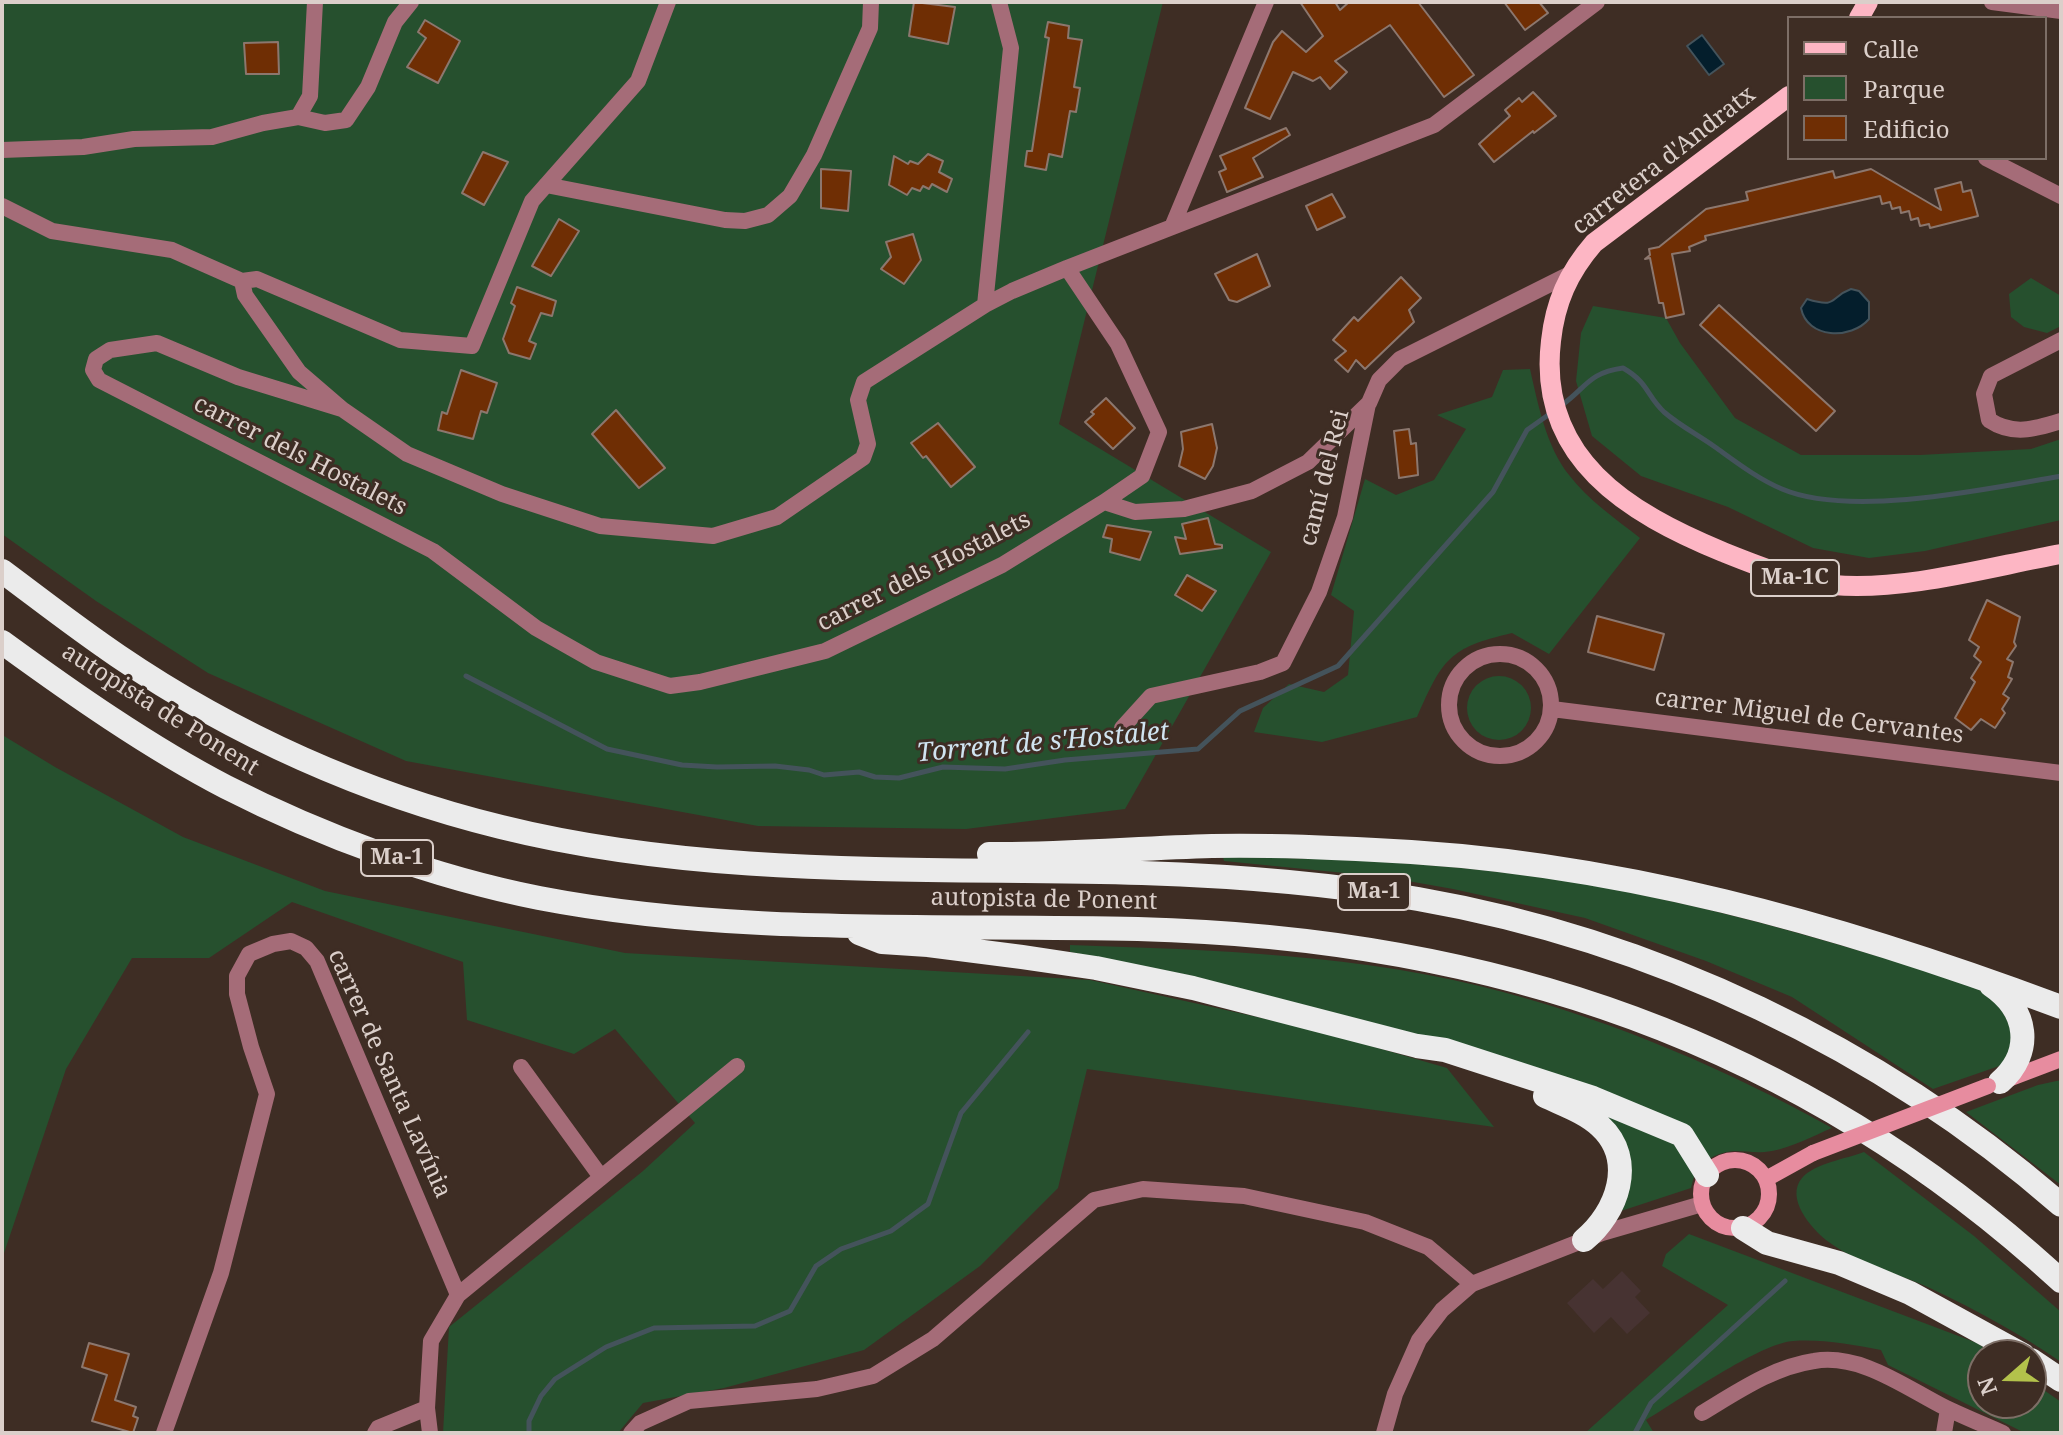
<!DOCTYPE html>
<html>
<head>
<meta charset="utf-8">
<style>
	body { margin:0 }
	#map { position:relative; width:2063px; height:1435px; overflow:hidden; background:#3e2d24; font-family:"Noto Serif",serif }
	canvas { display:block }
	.frame { position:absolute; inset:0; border:4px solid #dbcfca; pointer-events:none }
	.legend { position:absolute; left:1787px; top:16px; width:260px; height:144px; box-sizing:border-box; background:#3e2d24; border:2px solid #7d6e66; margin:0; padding:10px 14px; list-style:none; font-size:24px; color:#dbcfca }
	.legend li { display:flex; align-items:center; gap:16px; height:40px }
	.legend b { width:40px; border:2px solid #7d6e66 }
	.north { position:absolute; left:1967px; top:1339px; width:80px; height:80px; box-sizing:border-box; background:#3e2d24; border:2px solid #7d6e66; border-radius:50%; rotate:250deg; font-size:22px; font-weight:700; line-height:32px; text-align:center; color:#dbcfca }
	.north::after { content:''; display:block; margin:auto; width:28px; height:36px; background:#b3c24b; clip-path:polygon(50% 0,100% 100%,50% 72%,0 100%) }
</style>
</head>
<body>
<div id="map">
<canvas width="2063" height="1435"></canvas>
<div class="frame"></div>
<ul class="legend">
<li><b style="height:10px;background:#fdb6c4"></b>Calle</li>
<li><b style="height:22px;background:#26502e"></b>Parque</li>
<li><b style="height:22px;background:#6f2e04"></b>Edificio</li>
</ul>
<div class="north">N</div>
</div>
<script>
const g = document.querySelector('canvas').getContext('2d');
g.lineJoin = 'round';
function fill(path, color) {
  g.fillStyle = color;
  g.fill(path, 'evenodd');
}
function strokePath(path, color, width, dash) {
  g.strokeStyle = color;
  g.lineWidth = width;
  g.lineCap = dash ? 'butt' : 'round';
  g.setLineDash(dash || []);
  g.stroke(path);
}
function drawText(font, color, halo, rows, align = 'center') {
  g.font = font + ' "Noto Serif",serif';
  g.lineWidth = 6;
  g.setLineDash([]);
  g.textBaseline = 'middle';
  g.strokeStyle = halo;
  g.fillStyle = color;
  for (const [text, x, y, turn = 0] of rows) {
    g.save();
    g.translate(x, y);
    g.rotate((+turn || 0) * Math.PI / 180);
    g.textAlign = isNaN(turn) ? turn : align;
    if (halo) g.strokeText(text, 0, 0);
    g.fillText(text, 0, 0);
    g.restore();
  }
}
const commercial = new Path2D(`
	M1622,1271L1641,1291L1635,1297L1650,1313L1627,1334L1611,1317L1594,1333L1567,1303L1593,1279L1603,1289Z`);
const green = new Path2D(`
	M2,2H1163L1059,424L1271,552L1125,809L966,829L758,826L406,761L208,673L96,601L2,534Z
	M2031,278L2061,296V326L2047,333L2024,327L2011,317L2009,294Z
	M1593,306L1666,318L1680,343L1735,418L1801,455H1920L2031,449L2061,439V520L1925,551L1869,558L1813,548L1728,507L1641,476L1592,436L1576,381L1581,333Z
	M1530,369C1538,404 1546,446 1569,475C1588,500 1616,519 1640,538L1549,654L1512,633C1448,648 1443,659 1417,717L1322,742L1254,732L1263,708L1289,684L1324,692L1348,675L1354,611L1331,595L1365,479L1396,495L1434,480L1466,429L1437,415L1492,397L1503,370Z
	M1467 708a32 32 0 1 1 64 0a32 32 0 1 1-64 0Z
	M2,730L4,736L55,767L183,837L325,891L625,953L1090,980L1316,1030L1447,1068L1494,1127L1087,1069L1058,1188L980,1266L864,1350L724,1388L643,1403L618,1433H443L449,1327L643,1171L695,1123L615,1029L574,1054L467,1020L463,962L292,902L209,958H132L66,1069L2,1259Z
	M1223,857C1346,858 1470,864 1591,885C1687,902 1781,927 1874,955C1909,965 1965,975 1992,999C2005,1011 2010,1025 2014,1041L2002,1065L1933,1089L1792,997L1706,961L1585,918L1453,889L1385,877L1224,861Z
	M1070,945C1214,950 1362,954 1503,992C1618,1023 1728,1070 1832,1128C1813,1136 1793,1147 1772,1151C1744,1156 1735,1143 1705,1161L1687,1131L1411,1033L1188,975L1070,952Z
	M2061,1080V1185L1966,1112L2038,1085Z
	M1606,1114L1681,1147L1696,1169L1691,1188L1621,1211Z
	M1864,1152L1974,1236L2061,1312V1362C2021,1334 1976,1310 1932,1289C1898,1273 1857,1264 1826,1240C1811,1228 1785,1198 1802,1178C1815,1163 1846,1159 1864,1152Z
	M1689,1234L1977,1343L1994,1355H1983V1403H2031V1381L2061,1402V1433H2025L1888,1365L1881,1350C1853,1345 1822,1339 1794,1341C1761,1342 1678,1401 1646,1420L1654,1433H1585L1728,1305L1662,1266L1666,1254Z`);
const water = new Path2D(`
	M1702,35L1724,64L1709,75L1687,46Z
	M1851,289L1859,291L1869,302V319C1851,340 1807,339 1801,308L1807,299C1839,309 1829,297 1851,289Z`);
const stream = new Path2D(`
	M1562,405C1587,387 1588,373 1623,368C1649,383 1646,395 1664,412C1679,425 1698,435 1715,447C1736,462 1758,479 1782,489C1850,518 1988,489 2061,476
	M466,676L607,749L682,765L717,767L775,766L809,770L824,775L859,772L875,777L899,778L943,767L1005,769L1065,760L1198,749L1240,711L1338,666L1493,492L1527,430L1551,413
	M529,1433V1421L541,1396L555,1379L606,1347L654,1328L755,1326L790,1311L816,1266L841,1249L891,1231L928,1204L961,1113L1028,1032
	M1635,1433L1651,1403L1785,1281`);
const building = new Path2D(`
	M914,2L955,7L948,44L909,36Z
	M1300,2H1335L1340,10L1349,2H1418L1474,75L1444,97L1390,25L1335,61L1347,72L1330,89L1320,77L1313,81L1293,72L1270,119L1245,108L1273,42L1282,31L1306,52L1323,36Z
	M1504,2H1539L1548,13L1525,30Z
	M425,20L460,41L438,83L407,67L426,38L418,32Z
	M1048,22L1069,26L1068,38L1082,40L1074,87L1080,88L1076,112L1070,111L1062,157L1049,154L1046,170L1025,166L1027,151H1032L1049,38L1045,37Z
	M278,42L279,74H246L244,43Z
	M1533,92L1556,116L1534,133L1533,131L1494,162L1479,144L1510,116L1505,110L1519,98L1522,102Z
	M1286,128L1290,135L1253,158L1263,177L1227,192L1219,172L1226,169L1220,156Z
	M483,152L508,162L484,205L462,193Z
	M928,154L943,161L939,172L952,179L947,192L932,184L929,189L923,186L920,191L912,188L907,195L889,185L894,156L908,164L910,161L918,164Z
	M821,169L851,171L848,211L821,208Z
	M1871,169L1941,210L1935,189L1961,182L1963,192L1971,190L1978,216L1930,228L1929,224L1920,226L1918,218L1911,220L1909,211L1901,213L1900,207L1892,209L1890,202L1882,204L1880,196L1705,236L1706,240L1689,247L1690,251L1672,254L1684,314L1666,318L1663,303H1659L1650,258L1645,259L1650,255L1649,249L1659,247L1706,209L1748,200L1746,192L1833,171L1835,178Z
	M1332,194L1345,217L1317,230L1306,206Z
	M559,219L579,231L551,276L532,266Z
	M913,234L921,260L904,284L881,269L891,257L886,242Z
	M1257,254L1270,286L1237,302L1229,300L1215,274Z
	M1401,277L1421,298L1409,310L1414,322L1365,369L1356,360L1348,372L1335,360L1346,351L1333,340L1354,317L1358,321Z
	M517,287L556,301L552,316L541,313L529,341L536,344L530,359L509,353L503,339L515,306L511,303Z
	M1719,305L1835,411L1816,431L1700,325Z
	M461,370L497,383L487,413L481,411L473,439L438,430L442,412L447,414Z
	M1106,398L1135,428L1113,449L1085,422L1094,414L1091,412Z
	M616,410L665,468L639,488L592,434Z
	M938,423L975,467L951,487L926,456L923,458L911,443Z
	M1212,424L1217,448L1213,466L1205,479L1179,466L1183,449L1181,432Z
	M1409,429L1411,444L1416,443L1418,475L1399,478L1394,431Z
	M1208,518L1215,544L1222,545V548L1180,554L1175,537L1186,539L1182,524Z
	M1107,525L1151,532L1140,560L1110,552L1112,539L1103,537Z
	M1187,575L1216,591L1202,611L1175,595Z
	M1987,600L2020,617L2014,642L2016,646L2007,659L2013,662L2008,677L2012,679L2003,694L2009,698L2002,709L2005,713L1995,728L1981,719L1971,730L1955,718L1975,682L1971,678L1981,662L1974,656L1979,647L1969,640Z
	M1597,616L1664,634L1654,670L1588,652Z
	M89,1343L129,1354L115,1400L136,1407L133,1416L138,1418L133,1433L92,1421L107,1375L82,1367Z`);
const street = new Path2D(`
	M1992,2L2061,11
	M298,117L325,123L346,120L368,87L395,22L411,2
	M2,150L83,147L134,139L212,137L263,123L298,117L310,96L315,2
	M1986,158L2061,196
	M546,185L725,220L745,221L768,215L790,196L814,155L870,28L871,2
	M2,206L52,231L172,250L242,281L245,295L299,372L342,409L407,454L502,494L600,526L713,536L777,517L863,458L868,444L858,400L864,382L985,305L1012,291L1067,268L1434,125L1597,2
	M1172,227L1266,2
	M1067,268L1118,344L1159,432L1142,476L1104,502
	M242,281L257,279L400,340L472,346L532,201L638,81L668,2
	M985,305L1011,48L999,2
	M2061,340L1991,376L1984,394L1989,420C2013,436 2035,429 2061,421
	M342,409L238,377L157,343L110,350L96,359L93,370L99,380L433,551L536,628L596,662L670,686L700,682L825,651L1002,565L1104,502L1135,512L1184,509L1252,491L1308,462L1369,403L1379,380L1400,359L1570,274
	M1449 705a51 51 0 1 1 102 0a51 51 0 1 1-102 0Z
	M1552,709L2061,773
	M1122,728L1151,696L1260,672L1283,663L1319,592L1345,517L1368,404
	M521,1067L601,1177
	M458,1295L737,1066
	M1702,1413C1737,1392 1773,1367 1814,1361C1861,1353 1906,1388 1946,1408C1965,1417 1984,1425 2003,1433
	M164,1433L221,1273L267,1094L251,1047L237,994V976L249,954L273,944L291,941L306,948L317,961L458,1295L431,1341L427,1408L430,1433
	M375,1433L378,1428L427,1408
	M631,1433L640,1423L689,1401L817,1389L873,1376L933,1339L1094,1200L1143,1189L1244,1196L1365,1222L1428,1247L1472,1284
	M1384,1433L1395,1394L1419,1340L1442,1310L1472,1284L1602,1233L1702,1204
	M1944,1433L1948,1409`);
const secondary = new Path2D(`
	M2003,1081L2061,1059
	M1701 1194a34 34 0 1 1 68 0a34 34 0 1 1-68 0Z
	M1766,1179L1813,1153`);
const primary = new Path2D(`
	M1859,18L1868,2
	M1789,96L1594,243C1568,273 1555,303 1551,341C1537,458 1628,513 1723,552C1758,566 1795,581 1833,585C1907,591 1989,567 2061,554`);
const highway = new Path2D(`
	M2,571C41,600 78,629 118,656C234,735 366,794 501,827C710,879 929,867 1142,873C1234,876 1327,883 1418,899C1653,940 1881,1048 2061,1205
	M2,642C72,693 149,747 226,787C322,836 433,877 539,898C736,936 939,924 1138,929C1490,938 1799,1040 2061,1281
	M989,854C1063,855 1137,848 1212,846C1266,845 1321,847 1375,850C1613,860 1839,924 2061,1007
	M859,933L882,942L928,945L1022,957L1096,968L1193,988L1417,1046L1445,1050L1593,1098L1682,1135L1707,1175
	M1991,985C2028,1010 2034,1052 2000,1082
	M1545,1096C1564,1105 1585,1112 1600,1126C1637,1160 1617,1213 1584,1240
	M1743,1228L1767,1243L1839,1263L1910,1293L2023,1355
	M2031,1360L2061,1380`);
const secondaryBridge = new Path2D(`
	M1813,1153L1988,1086`);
const shields = [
	[1795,578,88],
	[397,858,72],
	[1374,892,72]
];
const shieldNames = [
	["Ma-1C",1795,578],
	["Ma-1",397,858],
	["Ma-1",1374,892]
];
const streetNames = [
	["carretera d'Andratx",1664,161,-38],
	["carrer dels Hostalets",300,456,27],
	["camí del Rei",1325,478,-76],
	["carrer dels Hostalets",924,572,-27],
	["autopista de Ponent",160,710,32],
	["carrer Miguel de Cervantes",1809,717,7],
	["autopista de Ponent",1044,900,1],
	["carrer de Santa Lavínia",389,1074,66]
];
const waterNames = [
	["Torrent de s'Hostalet",1043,743,-5]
];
fill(commercial, '#473332');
fill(green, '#26502e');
fill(water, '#041e2c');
strokePath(water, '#44535b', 2);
strokePath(stream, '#44535b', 5);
fill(building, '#6f2e04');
strokePath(building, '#8c776e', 2);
strokePath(street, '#a56c78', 16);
strokePath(secondary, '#e78c9f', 16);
strokePath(primary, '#fdb6c4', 20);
strokePath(highway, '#ebebeb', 24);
strokePath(secondaryBridge, '#e78c9f', 16);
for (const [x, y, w] of shields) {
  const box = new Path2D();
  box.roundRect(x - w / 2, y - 18, w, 36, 6);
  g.fillStyle = '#3e2d24';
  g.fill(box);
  strokePath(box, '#dbcfca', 2);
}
drawText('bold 22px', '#dbcfca', null, shieldNames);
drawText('24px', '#dbcfca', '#3e2d24', streetNames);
drawText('italic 26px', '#d0e4f0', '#3e2d24', waterNames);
</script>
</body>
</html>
